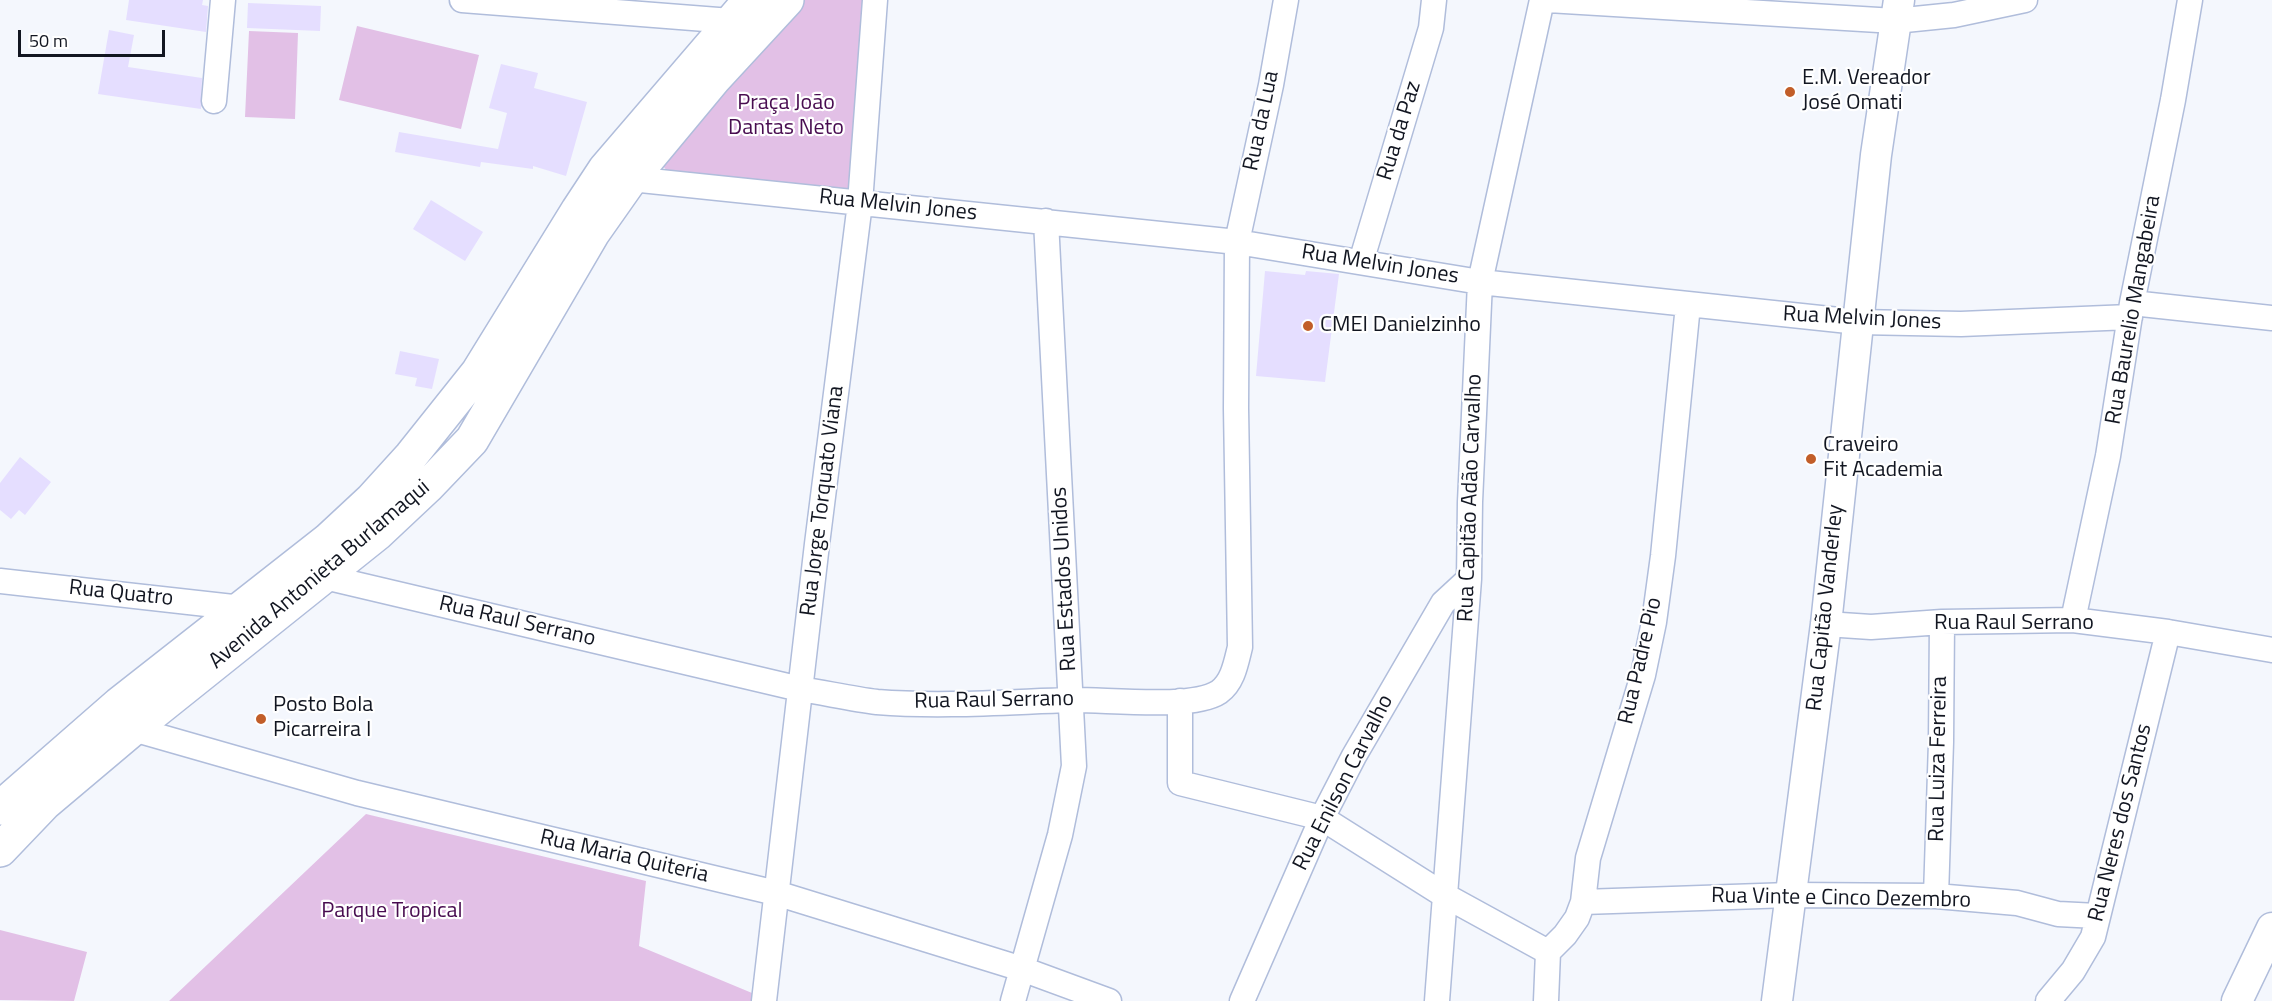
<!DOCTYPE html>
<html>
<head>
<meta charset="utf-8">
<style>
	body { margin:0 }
	#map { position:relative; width:2272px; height:1001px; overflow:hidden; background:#f4f7fd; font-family:"Titillium Web",sans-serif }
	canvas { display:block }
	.scale { position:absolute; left:18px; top:30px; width:147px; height:27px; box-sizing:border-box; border:3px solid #121621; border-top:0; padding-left:8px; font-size:18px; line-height:21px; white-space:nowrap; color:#121621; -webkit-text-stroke:4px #fff; paint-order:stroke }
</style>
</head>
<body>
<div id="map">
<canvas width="2272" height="1001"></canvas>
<div class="scale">50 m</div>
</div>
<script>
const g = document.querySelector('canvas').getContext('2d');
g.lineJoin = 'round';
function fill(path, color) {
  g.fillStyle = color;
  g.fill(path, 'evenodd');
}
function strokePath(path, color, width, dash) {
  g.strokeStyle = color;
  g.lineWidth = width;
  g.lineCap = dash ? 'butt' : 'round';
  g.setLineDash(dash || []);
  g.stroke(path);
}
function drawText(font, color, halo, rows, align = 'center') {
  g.font = font + ' "Titillium Web",sans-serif';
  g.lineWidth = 4.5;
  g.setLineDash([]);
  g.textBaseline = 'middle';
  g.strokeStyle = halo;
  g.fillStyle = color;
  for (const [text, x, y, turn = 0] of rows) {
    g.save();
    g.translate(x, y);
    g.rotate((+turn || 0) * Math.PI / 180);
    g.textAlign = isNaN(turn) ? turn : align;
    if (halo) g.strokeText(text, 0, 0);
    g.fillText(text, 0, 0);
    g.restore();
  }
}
const green = new Path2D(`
	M799,0H865L849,192L669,173L656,158Z
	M357,26L479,55L461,129L339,100Z
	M249,31L298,33L295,119L245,117Z
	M366,814L646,881L639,946L752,993L751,1001H169Z
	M0,930L87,952L74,1001L0,1000Z`);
const building = new Path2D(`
	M129,0H203L202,5L208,6L206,32L126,20Z
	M248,3L321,6L320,31L247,28Z
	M109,30L134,35L128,67L202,78L201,109L98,94Z
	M501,64L538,73L534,88L587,102L566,176L533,166V169L481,162L480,167L395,152L399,132L498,149L507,113L489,108Z
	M431,200L483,232L465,261L413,229Z
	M1265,271L1305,275L1306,271L1339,274L1325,382L1256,376Z
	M400,351L439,359L432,389L415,386L417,378L395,374Z
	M20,457L51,482L25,515L19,510L11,519L0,510V483Z`);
const minor = new Path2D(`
	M462,0L731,21
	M1548,0L1895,21L1954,15L2025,0
	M214,101L223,0
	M631,179L1237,242L1480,282L1858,322L1961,324L2130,317
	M1361,262L1431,28L1434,0
	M2132,303L2272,318
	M325,577L800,689C826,693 852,699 877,702C940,707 1007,702 1070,700C1104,699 1192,710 1219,692C1233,682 1236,663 1240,647L1236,408L1237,242L1271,85L1286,0
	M0,581L242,608
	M2073,620L2108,456L2132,303L2173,100L2190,0
	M1826,624L1871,627L1942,622L2073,620L2168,632L2272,650
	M1180,701V783L1322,818L1444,895L1548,952
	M133,729L357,793L776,893L1022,969L1109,1001
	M1936,896L1941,742L1942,622
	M1583,902L1790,895L1936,896L2017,903L2058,914L2097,916
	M764,1001L817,544L860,203L875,0
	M1013,1001L1060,835L1074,766L1046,221
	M1242,1001L1322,818L1354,756L1443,603L1469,579
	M1437,1001L1469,579L1470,502L1480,282L1542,0
	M1546,1001L1548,952L1565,935L1577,918L1583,902L1588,858L1643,675L1654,622L1663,556L1688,305
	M2048,1001L2073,971L2093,937L2168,632`);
const tertiary = new Path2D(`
	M1777,1001L1826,624L1876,155L1899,0
	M2237,1001L2272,928`);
const secondary = new Path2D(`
	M0,808L119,704L328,540L371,500L411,456L478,372L578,210L605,169L750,0
	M0,850L44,804L133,729L378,533L427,487L472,440L593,233L631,179L715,78L787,0`);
const markers = [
	[1790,92,6,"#c25e29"],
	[1308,326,6,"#c25e29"],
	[1811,459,6,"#c25e29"],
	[261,719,6,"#c25e29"]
];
const poiNames = [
	["E.M. Vereador",1802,79],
	["José Omati",1802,104],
	["CMEI Danielzinho",1320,326],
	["Craveiro",1823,446],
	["Fit Academia",1823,471],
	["Posto Bola",273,706],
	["Picarreira I",273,731]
];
const parkNames = [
	["Praça João",786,104],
	["Dantas Neto",786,129],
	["Parque Tropical",392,912]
];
const streetNames = [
	["Rua da Lua",1262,121,-78],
	["Rua da Paz",1400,131,-73],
	["Rua Melvin Jones",898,206,6],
	["Rua Melvin Jones",1380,265,9],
	["Rua Baurelio Mangabeira",2134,310,-80],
	["Rua Melvin Jones",1862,319,3],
	["Rua Capitão Adão Carvalho",1471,498,-88],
	["Rua Jorge Torquato Viana",823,501,-83],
	["Avenida Antonieta Burlamaqui",320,575,-40],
	["Rua Estados Unidos",1065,579,-93],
	["Rua Quatro",121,594,6],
	["Rua Capitão Vanderley",1826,608,-84],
	["Rua Raul Serrano",517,622,13],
	["Rua Raul Serrano",2014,624],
	["Rua Padre Pio",1641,661,-77],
	["Rua Raul Serrano",994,701,-1],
	["Rua Luiza Ferreira",1939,759,-89],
	["Rua Enilson Carvalho",1344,783,-63],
	["Rua Neres dos Santos",2121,823,-76],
	["Rua Maria Quiteria",624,857,13],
	["Rua Vinte e Cinco Dezembro",1841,899,1]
];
fill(green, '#e2c0e6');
fill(building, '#e5deff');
strokePath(minor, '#b0bddb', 27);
strokePath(tertiary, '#b0bddb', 33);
strokePath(secondary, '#b0bddb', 36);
strokePath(minor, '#fff', 24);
strokePath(tertiary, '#fff', 30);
strokePath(secondary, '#fff', 33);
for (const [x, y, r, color] of markers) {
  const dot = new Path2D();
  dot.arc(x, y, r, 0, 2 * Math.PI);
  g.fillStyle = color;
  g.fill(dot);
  strokePath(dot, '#fff', 2);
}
drawText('22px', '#121621', '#fff', poiNames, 'left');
drawText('22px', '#480c50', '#fff', parkNames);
drawText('22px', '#121621', '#fff', streetNames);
</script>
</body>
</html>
